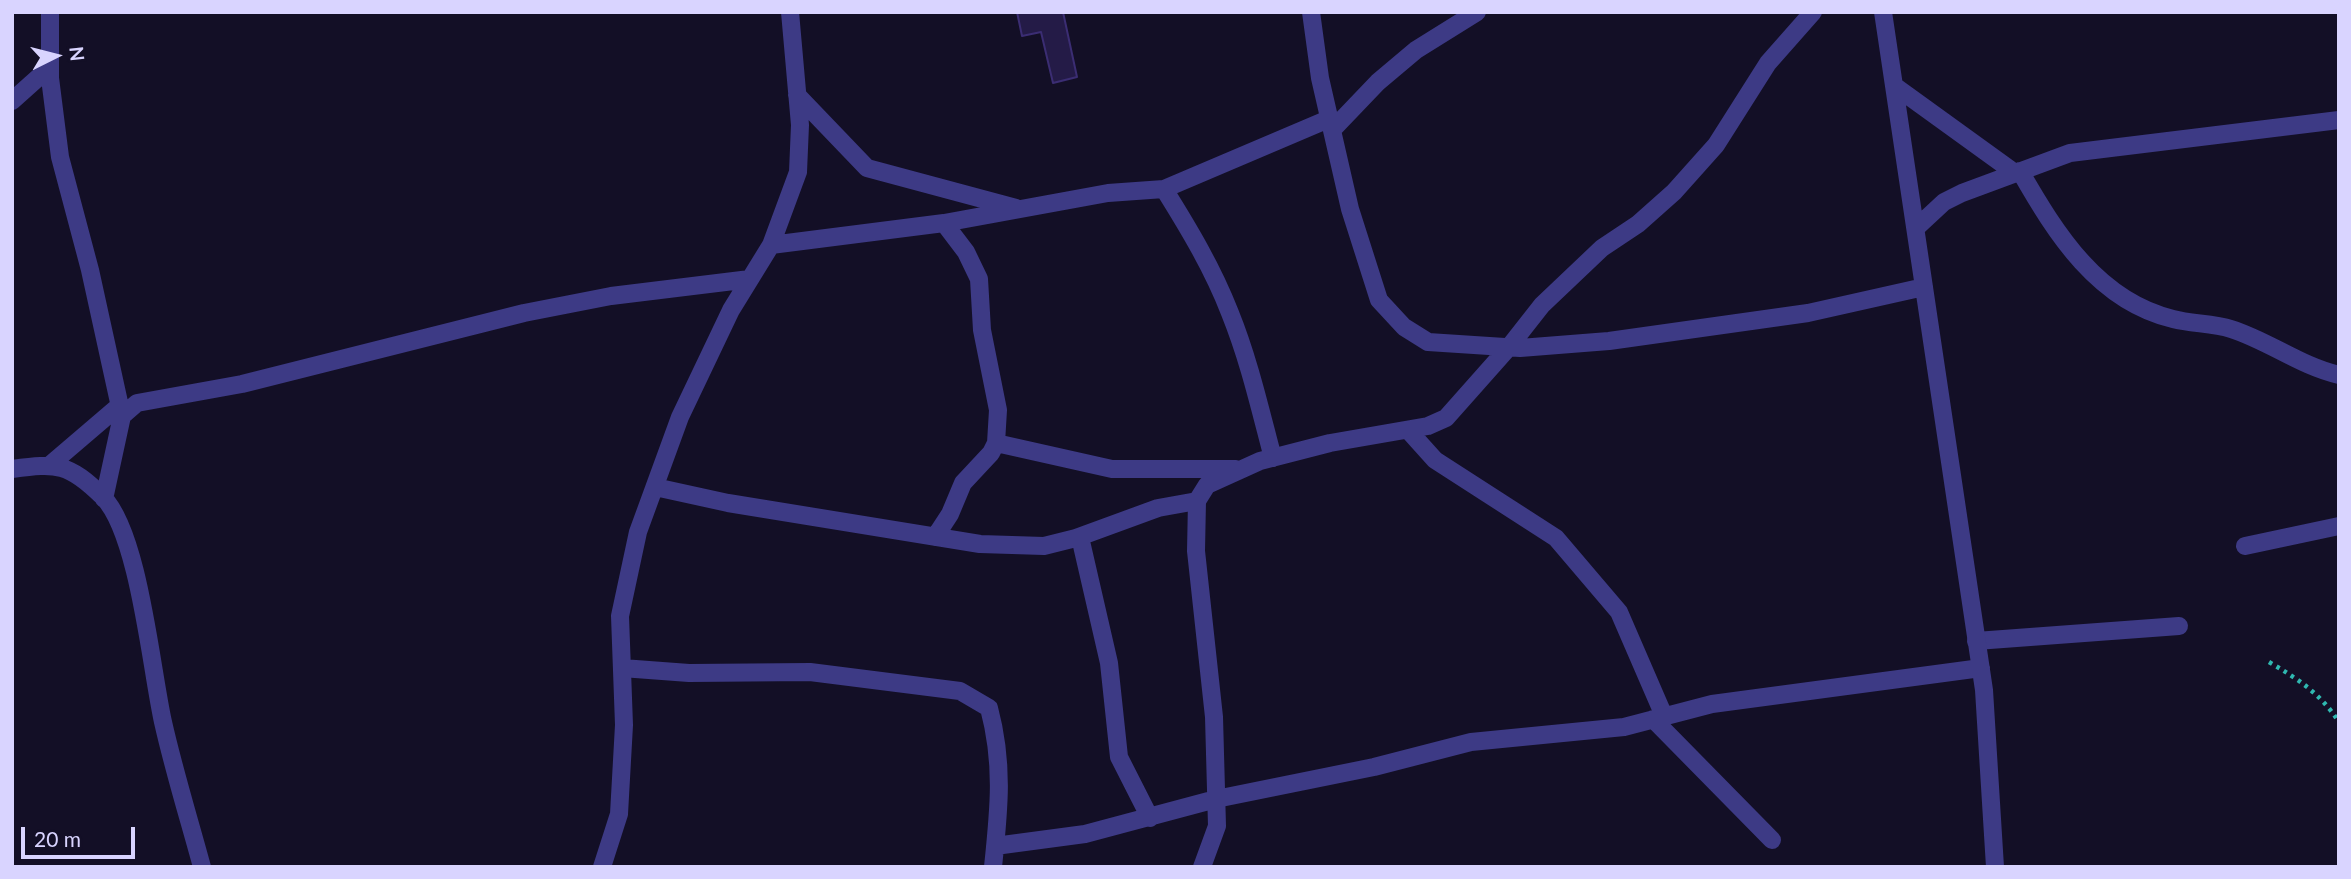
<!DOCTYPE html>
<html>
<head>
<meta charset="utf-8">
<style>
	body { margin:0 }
	#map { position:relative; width:2351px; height:879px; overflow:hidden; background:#130f26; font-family:Lato,sans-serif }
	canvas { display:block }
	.frame { position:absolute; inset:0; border:14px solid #d9d4ff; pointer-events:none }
	.north { position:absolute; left:21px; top:21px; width:70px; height:70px; -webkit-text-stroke:5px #130f26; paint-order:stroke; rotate:84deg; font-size:19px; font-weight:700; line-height:28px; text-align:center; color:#d9d4ff }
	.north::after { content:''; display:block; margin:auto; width:24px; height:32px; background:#d9d4ff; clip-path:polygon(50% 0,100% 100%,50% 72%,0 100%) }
	.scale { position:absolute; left:21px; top:827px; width:114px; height:32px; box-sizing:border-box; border:4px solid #d9d4ff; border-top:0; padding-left:9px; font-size:21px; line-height:24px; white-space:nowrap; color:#d9d4ff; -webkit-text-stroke:5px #130f26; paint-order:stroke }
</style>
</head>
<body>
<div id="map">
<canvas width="2351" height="879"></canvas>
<div class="frame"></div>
<div class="north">N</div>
<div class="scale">20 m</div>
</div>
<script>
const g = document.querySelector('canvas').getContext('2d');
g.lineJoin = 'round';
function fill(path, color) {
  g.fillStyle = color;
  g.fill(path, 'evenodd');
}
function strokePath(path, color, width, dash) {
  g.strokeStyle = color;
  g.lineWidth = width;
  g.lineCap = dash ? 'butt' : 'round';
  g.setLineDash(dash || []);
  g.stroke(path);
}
const building = new Path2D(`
	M1017,12H1063L1077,77L1053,83L1041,32L1022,36Z`);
const path = new Path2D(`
	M2269,662C2298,679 2320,693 2339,722`);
const lane = new Path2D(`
	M1976,641L2179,626`);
const street = new Path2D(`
	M50,12V78L60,157L90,270L122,416
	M1311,12L1320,78L1350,209L1379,300L1404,327L1428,342L1520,348L1609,341L1808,313L1924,287
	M1883,12L1984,690L1995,867
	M1896,87L2015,173
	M797,95L867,168L1016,208
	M12,101L50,67
	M1334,128L1378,82L1416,50L1477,12
	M2020,171C2056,234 2098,301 2173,319C2192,324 2213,323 2231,329C2269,341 2300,366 2339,375
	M1164,189C1189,229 1213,269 1230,313C1249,360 1260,409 1273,458
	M1916,228L1944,202L1962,193L2070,153L2339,120
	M771,245L944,223L1108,193L1164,189L1331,118
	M1408,430L1435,460L1556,538L1619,612L1664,716
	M996,443L1112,469H1236
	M51,464L120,405
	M12,469C57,463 69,463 103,497C139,534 151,668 163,722C174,771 189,819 202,867
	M655,487L728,503L980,544L1044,546L1076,538L1158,508L1197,501
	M104,499L122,416L137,403L242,384L524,313L611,296L750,279
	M935,537L950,514L963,483L991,453L996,443L998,410L982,330L979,279L966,252L944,223
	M1080,537L1109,663L1119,757L1150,818
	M2245,546L2339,526
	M622,668L689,673L810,672L960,691L989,708C1004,764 999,810 993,867
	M1653,719L1772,840
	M995,846L1085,834L1216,799L1374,767L1471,742L1624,727L1712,704L1981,668
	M602,867L619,814L624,725L620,616L638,532L680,417L731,310L771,245L798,172L800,125L790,12
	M1202,867L1217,826L1214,717L1196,551L1197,501L1207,485L1260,461L1330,443L1428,426L1446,418L1509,347L1542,305L1602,248L1638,224L1674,192L1716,145L1768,63L1813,12`);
fill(building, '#241b47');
strokePath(building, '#3b2d73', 2);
strokePath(path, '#2fb8b0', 4.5, [3.5, 5]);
strokePath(lane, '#3d3a85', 18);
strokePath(street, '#3d3a85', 18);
</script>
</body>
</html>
